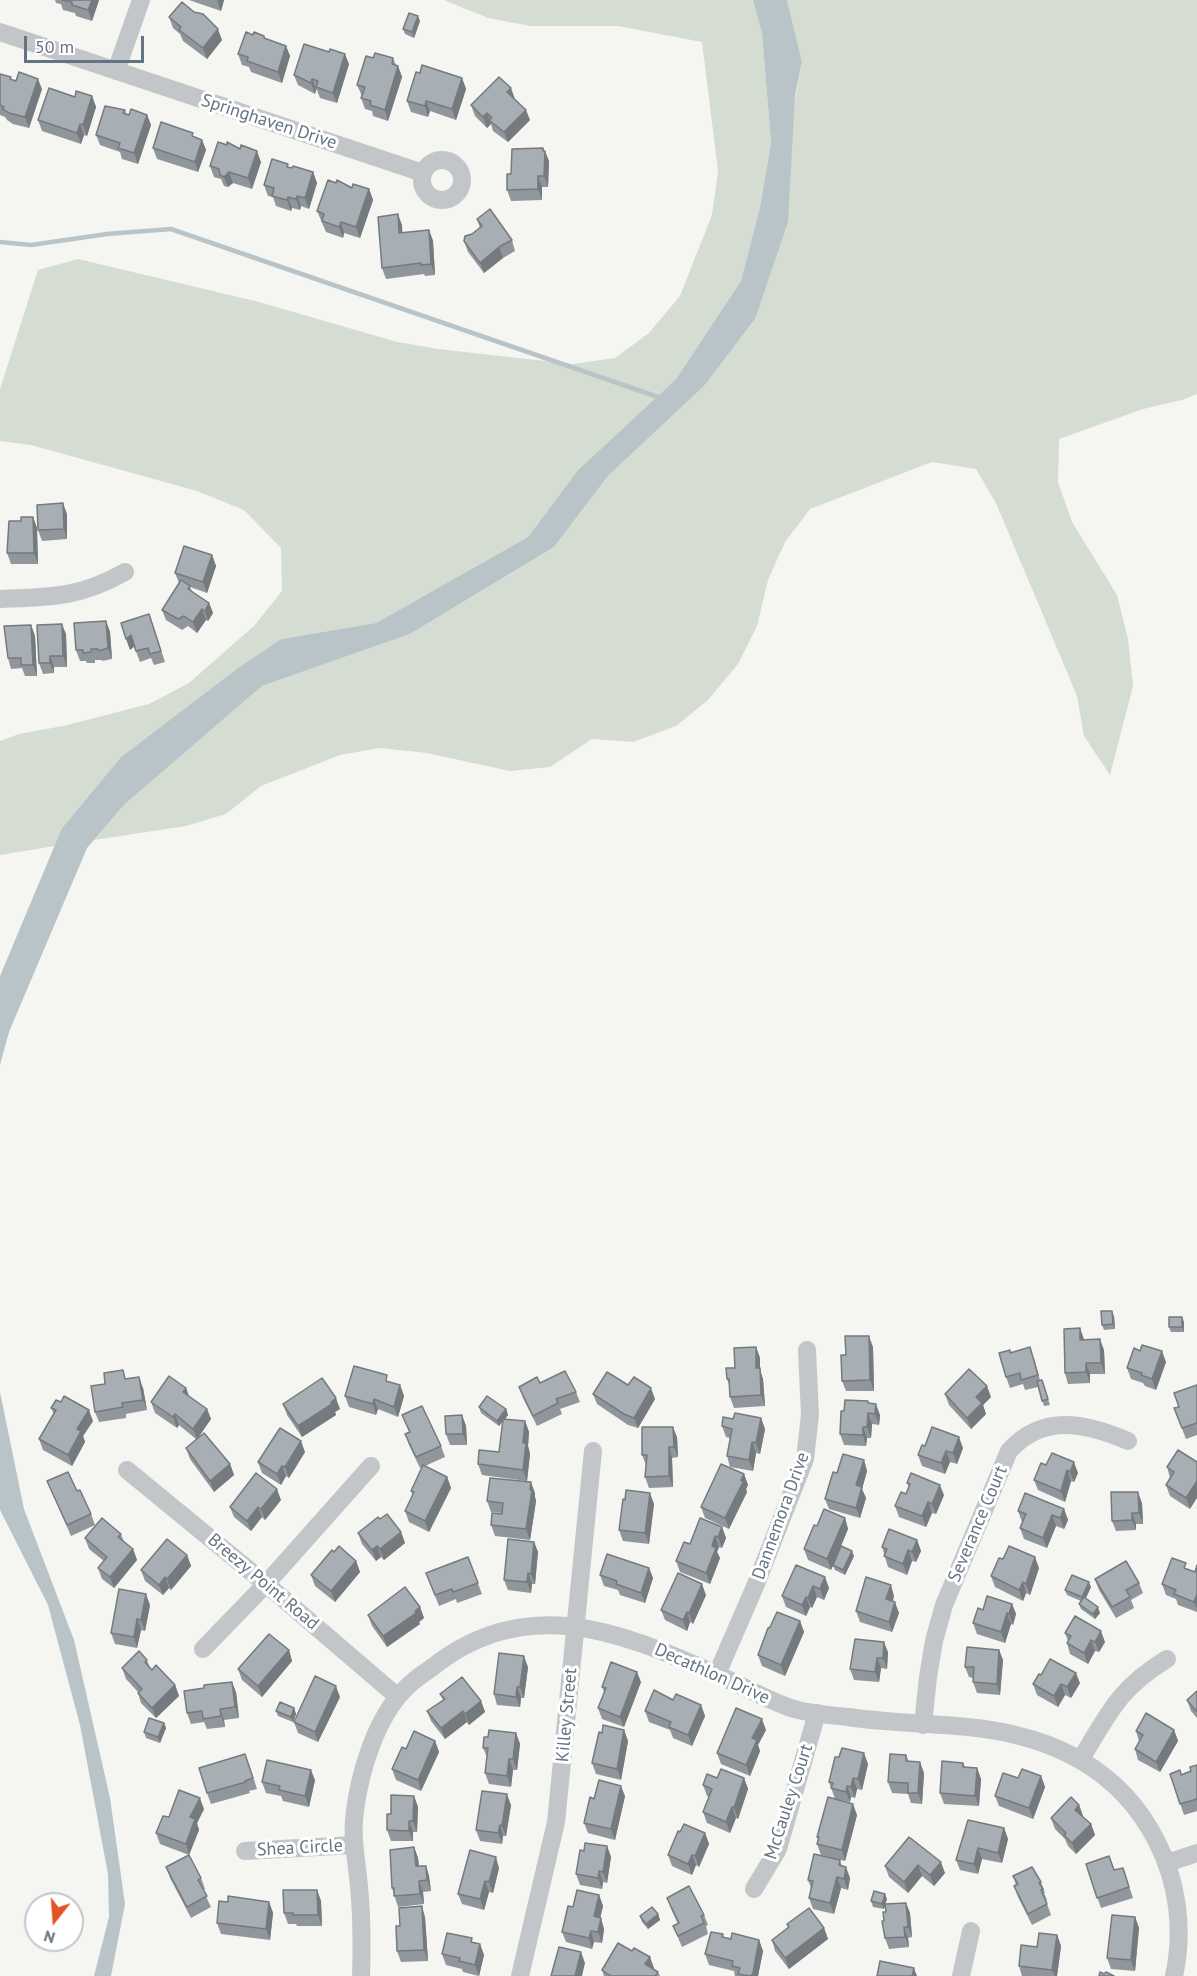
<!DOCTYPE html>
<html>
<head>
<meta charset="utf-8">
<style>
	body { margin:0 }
	#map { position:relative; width:1197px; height:1976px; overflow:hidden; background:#f5f5f1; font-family:"PT Sans",sans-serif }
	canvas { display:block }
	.north { position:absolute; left:24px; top:1892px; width:60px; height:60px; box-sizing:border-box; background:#fff; border:2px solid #c1c7cd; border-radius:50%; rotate:197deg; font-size:16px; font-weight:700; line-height:24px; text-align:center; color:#647482 }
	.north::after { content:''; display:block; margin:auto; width:21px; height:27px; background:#e25424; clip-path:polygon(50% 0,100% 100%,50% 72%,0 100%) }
	.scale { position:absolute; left:24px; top:36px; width:120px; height:27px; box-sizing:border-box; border:3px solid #647482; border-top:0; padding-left:8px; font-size:18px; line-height:21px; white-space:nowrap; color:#647482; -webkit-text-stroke:4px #fff; paint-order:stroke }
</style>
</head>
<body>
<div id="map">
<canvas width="1197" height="1976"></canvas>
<div class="north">N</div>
<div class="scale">50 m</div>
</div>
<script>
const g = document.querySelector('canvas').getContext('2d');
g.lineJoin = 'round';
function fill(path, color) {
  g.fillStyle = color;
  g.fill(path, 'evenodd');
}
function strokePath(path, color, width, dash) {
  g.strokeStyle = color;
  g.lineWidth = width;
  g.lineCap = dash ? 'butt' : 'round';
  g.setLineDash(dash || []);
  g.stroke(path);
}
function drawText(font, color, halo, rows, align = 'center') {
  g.font = font + ' "PT Sans",sans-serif';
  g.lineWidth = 6;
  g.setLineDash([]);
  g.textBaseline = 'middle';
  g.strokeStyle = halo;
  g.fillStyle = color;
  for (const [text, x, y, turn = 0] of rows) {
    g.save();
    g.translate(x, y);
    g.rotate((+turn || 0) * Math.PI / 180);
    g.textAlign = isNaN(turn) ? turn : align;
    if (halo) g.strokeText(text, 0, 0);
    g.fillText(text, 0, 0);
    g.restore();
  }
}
const green = new Path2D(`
	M444,0H753L762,33L771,143L760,207L741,281L676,379L578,470L528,537L376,623L281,639L238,668L121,757L62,828L55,846L0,855V741L19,734L63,726L149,704L189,683L254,626L282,591L281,548L244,510L197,491L31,445L0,441V389L38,270L78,259L259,302L397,342L438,349L572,364L615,358L649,333L680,296L712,215L718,171L702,42L618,26H531L488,18Z
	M787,0H1197V394L1182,400L1143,409L1059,439L1058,482L1072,522L1117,595L1128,639L1133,686L1110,775L1084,736L1077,696L996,503L976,469L932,462L810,509L785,542L768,580L757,626L738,664L708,700L676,726L633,742L592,739L550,767L510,771L427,753L380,748L340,755L261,786L226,814L186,826L94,840L125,804L262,686L410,634L554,547L608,476L705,385L755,319L802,62Z`);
const water = new Path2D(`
	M753,0H787L802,62L795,96L788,222L755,319L705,385L608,476L554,547L410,634L262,686L125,804L87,848L9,1032L0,1065V976L62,828L121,757L238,668L281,639L376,623L528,537L578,470L676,379L741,281L760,207L771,143L762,33Z
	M0,1392L24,1509L74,1640L110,1798L125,1904L111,1976H94L109,1917L108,1874L80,1725L48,1605L0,1510Z`);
const stream = new Path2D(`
	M0,242L31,245L107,234L171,229L661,398`);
const street = new Path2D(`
	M0,32L423,173
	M116,71L141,0
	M422 180a20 20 0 1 1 40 0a20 20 0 1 1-40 0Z
	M0,599C51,597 79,598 125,572
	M127,1470L266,1584L398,1697
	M203,1649L266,1584L371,1466
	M717,1674L756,1584L805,1459L810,1415L807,1350
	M923,1725L928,1677L934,1641L944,1605L1009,1451C1043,1413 1086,1423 1128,1441
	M1081,1759C1109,1713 1119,1688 1167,1659
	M245,1851L354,1845
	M1167,1863L1197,1853
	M754,1889L778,1849L817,1713
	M361,1976C362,1946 362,1917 359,1887C357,1862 351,1836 355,1811C360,1771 376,1718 405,1689C412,1681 421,1675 430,1669C524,1593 617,1630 716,1674C741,1685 765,1699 791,1708C809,1714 830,1715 848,1717C888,1723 928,1723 968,1727C1049,1735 1118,1766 1156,1840C1178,1882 1184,1930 1174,1976
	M520,1976L556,1822L593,1451
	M961,1976L971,1931`);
const wall = new Path2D(`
	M55,0H99L92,21L76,16L75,13L63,10L61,4L56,3Z
	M189,0H224L221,11Z
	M169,17L222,40L207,59L183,41L180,34L173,28Z
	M420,21L414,38L405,34L403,29Z
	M253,35L264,36L266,39L286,46L290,56L282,83L251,72L249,67L242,65L238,54Z
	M373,58H393L396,65L398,66L402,77L388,121L373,116L372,111L365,109L361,98L362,96L357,85Z
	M349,64L337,103L320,98L317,90H316L315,94L298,85L294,75Z
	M420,73L462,78L466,89L456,120L430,111L428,117L411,112L407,101Z
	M0,74L12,80L42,89L29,128L13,124L7,120L5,117L0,115Z
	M92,96L96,107L87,136L84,135L81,144L42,131L38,120L75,97Z
	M515,99L530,120L508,142L493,131L491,124L487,128L475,116L471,105Z
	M125,110L126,114L129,115H147L151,125L138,164L122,159L120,152L100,145L96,135Z
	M194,137L202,140L206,150L198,172L157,159L153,148Z
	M543,148L549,161L548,187H542V200L511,201L507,190L511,174Z
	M261,162L252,189L233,183L228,187L224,186L221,179L214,177L210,166Z
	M289,167L313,172L317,183L309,209L301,206L300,210L292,208L291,211L276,206L273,197L268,196L264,185Z
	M352,188L369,189L373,200L360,238L344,233L343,238L326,232L317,211Z
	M477,219L512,240L515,251L503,258L484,273L468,252L464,241L480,228Z
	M402,225V233L429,230L433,241L435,275L425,276L424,274L386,279L382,268Z
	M67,514V539L42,541L38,530Z
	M33,517L37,528L38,564H11L7,553L21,521Z
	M212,555L216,566L207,593L190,587L192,591L209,603L213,613L208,621L206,620L197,633L188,626L182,630L166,620L162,610L179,583L175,573Z
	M149,614L165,662L154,665L151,658L140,662L134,646L130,650Z
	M106,621L110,632L112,659L102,661V660H95V663H87L86,661H80L76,650Z
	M31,625L35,636L37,676H25L22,668L11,669L8,658Z
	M66,634L67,667H54V673L43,674L39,663Z
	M1114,1316L1115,1329L1104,1330L1102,1325Z
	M1184,1322V1332H1171L1169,1327Z
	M1084,1340L1104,1350L1105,1374H1090V1383L1068,1384L1065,1373Z
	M756,1347L760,1358V1370L763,1379L765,1406L734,1408L730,1397V1387L727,1379L735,1368Z
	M873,1347L874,1391H846L842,1381L846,1355Z
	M1010,1353L1034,1358L1040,1380H1042L1050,1405L1044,1406L1038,1387L1025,1390L1023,1384L1010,1388L1006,1377Z
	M1166,1362L1156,1390L1145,1386L1143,1383L1131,1379L1127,1368Z
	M126,1379L143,1388L147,1410L126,1414V1418L99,1422L95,1412L105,1384Z
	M390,1382L400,1385L404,1396L398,1417L378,1409L376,1415L349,1407L345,1396Z
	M540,1383L576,1392L580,1402L560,1409L562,1414L537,1426L523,1398L519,1387Z
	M628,1385L655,1399L638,1428L628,1425L597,1404L593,1394Z
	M1197,1385V1435L1186,1439L1174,1408L1179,1407Z
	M186,1388L189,1396L207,1409L211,1419L198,1438L230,1464L234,1475L214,1492L190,1459L186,1448L196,1439L179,1425L177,1428L155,1413L151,1402Z
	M945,1394L991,1397L983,1405L986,1414L971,1429L949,1405Z
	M868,1401L869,1403L880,1415L879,1425L872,1424L871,1438H867L866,1446L844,1445L840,1434L844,1411Z
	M283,1404L340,1409L335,1412L336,1415L302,1437L287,1415Z
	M479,1407L506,1409L508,1415L505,1419L525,1421L529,1432L528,1446L530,1454L527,1481L482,1475L478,1464L499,1452L503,1421L499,1426L481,1413Z
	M51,1408L93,1421L83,1436L85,1442L72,1466L43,1450L39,1439L54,1414Z
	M402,1415L441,1446L445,1457L425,1466L447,1477L451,1488L429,1532L409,1522L405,1511L413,1496L411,1491L423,1467L420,1468L409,1445L405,1434L409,1432Z
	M462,1415L466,1426L467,1445H450L446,1434Z
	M761,1418L765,1429L760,1454L756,1453L753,1471L730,1467L727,1456L730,1438L726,1437L722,1426L733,1419Z
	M677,1437L678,1457L672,1458L673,1487L649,1488L645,1477L646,1465L642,1455Z
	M925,1446L963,1448L957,1464L950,1462L945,1474L922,1466L918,1455Z
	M1178,1450L1190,1509L1170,1496L1166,1485L1170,1478L1167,1467Z
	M305,1452L289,1478L286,1476L281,1485L262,1473L258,1462Z
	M864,1460L867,1471L862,1489L866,1498L860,1518L829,1509L825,1499L837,1473Z
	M1046,1465L1078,1473L1074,1482L1071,1481L1065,1502L1038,1490L1034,1480Z
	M744,1474L748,1485L746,1489L747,1492L729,1529L705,1518L701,1507Z
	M47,1481L77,1491L91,1514L95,1525L71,1536Z
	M907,1483L944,1495L936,1514L932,1513L926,1527L899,1517L895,1506L906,1494L909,1487Z
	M535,1493V1497L536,1501L530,1540L495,1536L491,1525L502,1513L491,1512L487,1501Z
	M281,1500L265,1520L262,1517L251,1531L234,1517L230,1507Z
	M1142,1503L1143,1524H1136V1530L1116,1531L1112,1521Z
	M654,1504L649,1544L623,1541L619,1530Z
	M1064,1509L1068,1520L1064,1529L1056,1526L1047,1548L1024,1539L1020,1528L1022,1522L1018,1511Z
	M845,1518L848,1529L841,1546L854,1556L845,1575L835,1570L833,1566L831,1570L808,1560L804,1549L817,1526Z
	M380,1519L401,1532L405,1543L384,1560L381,1557L376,1561L362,1544L358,1533Z
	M722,1527L726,1538L722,1548L719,1547L717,1552L720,1558L710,1584L680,1572L676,1561L690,1544Z
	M121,1534L124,1542L133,1549L137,1560L114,1588L102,1579L98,1568L104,1561L89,1549L85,1538Z
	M917,1540L921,1551L916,1562L912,1561L907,1575L888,1567L882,1547Z
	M534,1542L538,1552L535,1584H532L531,1593L508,1590L504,1580Z
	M334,1552L356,1561L360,1572L335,1602L315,1586L311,1575Z
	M187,1555L191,1566L171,1590L169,1588L163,1595L145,1581L141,1570Z
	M468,1557L482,1594L457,1603L456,1599L439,1606L426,1573Z
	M796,1565L829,1588L824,1600L817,1597L812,1608L810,1607L806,1616L786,1607L782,1596Z
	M1197,1565V1612L1178,1605L1176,1599L1166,1595L1162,1584L1188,1569L1195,1572Z
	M649,1568L653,1578L645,1603L620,1595L618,1590L604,1586L600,1575Z
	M1039,1568L1030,1595L1026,1593L1023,1601L995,1587L991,1576Z
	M1095,1579L1139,1583L1143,1593L1131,1600L1134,1608L1116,1618L1099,1590Z
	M1091,1587L1086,1598L1100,1613L1095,1619L1081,1609L1079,1604L1081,1601L1067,1595L1065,1590Z
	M706,1595L693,1624L690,1622L687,1631L665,1620L661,1610Z
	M894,1596L893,1601L899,1613L892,1632L860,1622L856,1611Z
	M1012,1604L1016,1614L1013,1625L1011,1624L1005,1643L977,1634L973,1623L983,1610Z
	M150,1605L145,1631L141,1630L137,1648L115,1644L111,1633Z
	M420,1607L424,1618L419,1622L420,1624L387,1647L372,1626L368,1615Z
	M800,1621L804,1632L785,1676L762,1666L758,1655Z
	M1065,1633L1105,1642L1099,1652L1095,1651L1088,1664L1070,1654L1067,1643L1068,1641Z
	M289,1650L292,1661L262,1697L242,1680L238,1669Z
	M999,1650L1003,1660L1000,1695L977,1693L973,1682V1678L969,1677L965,1667Z
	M888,1652L887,1669L881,1668L879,1682L854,1680L850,1669Z
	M147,1660L150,1668L152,1670L175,1685L179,1696L156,1718L141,1703L138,1693V1692L126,1679L122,1668Z
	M528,1667L524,1698H521L520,1707L497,1705L494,1694Z
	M1041,1675L1080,1683L1071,1698L1065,1695L1058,1707L1037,1695L1033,1684Z
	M641,1682L624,1727L602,1719L598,1708L604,1692L602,1687Z
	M1197,1691V1718L1191,1711L1187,1700Z
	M236,1692L239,1718L224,1720L225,1727L207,1729L204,1722L191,1724L187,1713Z
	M440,1694L481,1701L485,1712L469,1725L467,1722L445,1739L431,1721L427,1711L443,1700Z
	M340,1697L318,1742L298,1733L294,1722Z
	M673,1700L701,1705L705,1716L692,1746L673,1738L670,1730L649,1722L645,1711Z
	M294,1708L296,1714L293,1722L278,1716L276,1711Z
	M164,1723L166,1728L160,1743L146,1738L144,1732Z
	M624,1730L628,1741L621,1780L596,1774L592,1763L602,1733Z
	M766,1730L758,1745L760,1751L750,1776L721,1764L717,1753Z
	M1174,1730L1178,1741L1160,1772L1138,1760L1135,1749L1139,1741L1136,1731Z
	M516,1733L520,1744L517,1770H513L511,1787L489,1784L485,1773L487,1757L483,1748L488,1737Z
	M435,1741L439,1752L421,1791L396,1780L392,1769Z
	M906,1755L909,1762L924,1773L922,1804L911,1803L908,1794L892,1793L888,1782Z
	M963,1763L965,1767L977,1768L981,1779L979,1806L944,1804L940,1793Z
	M249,1764L257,1789L249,1791L250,1793L211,1804L207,1793Z
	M868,1764L862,1790L857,1789L855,1798L851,1797L850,1802L835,1799L829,1782Z
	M1197,1765V1811L1184,1815L1170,1774L1181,1775L1191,1771Z
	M1041,1776L1045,1787L1033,1819L999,1806L995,1796L1018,1778Z
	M717,1778H744L748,1789L738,1819L736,1818L730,1833L707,1823L703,1812L709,1797L707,1796L703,1785Z
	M315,1780L309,1807L283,1801L281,1796L266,1793L262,1782Z
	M414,1796L418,1807L417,1832H413V1841H391L387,1830L391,1814Z
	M625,1796L615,1840L588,1833L584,1823L594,1799Z
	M511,1805L506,1836H503L502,1844L480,1841L476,1830Z
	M1079,1805L1083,1816L1082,1817L1091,1824L1095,1835L1076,1854L1068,1846L1065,1839L1055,1829L1051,1818Z
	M204,1809L197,1823L199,1830L189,1855L160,1844L156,1833L169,1817Z
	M857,1815L845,1861L821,1855L817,1844L818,1840L817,1837Z
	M1004,1828L1008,1839L1002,1863L982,1859L978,1874L960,1870L956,1860Z
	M680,1832L705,1833L709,1844L699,1867L696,1865L692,1875L672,1866L668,1855Z
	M909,1837L945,1873L934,1886L922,1876L908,1893L889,1877L885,1866Z
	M607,1846L611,1857L607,1883L603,1882L602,1889L580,1885L576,1874L584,1851Z
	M414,1847L418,1858L419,1866H426L429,1876L431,1891L423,1892L424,1904L398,1907L392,1888Z
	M840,1860L842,1866L850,1878L848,1890L841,1888L834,1914L813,1909L809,1898L811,1888L808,1880Z
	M1086,1864L1114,1870L1123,1868L1133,1898L1101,1908Z
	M166,1867L201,1878L205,1889L203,1890L211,1907L191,1918L170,1878Z
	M499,1868L493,1893L489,1892L484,1910L462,1904L458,1894Z
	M1013,1876L1041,1882L1045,1893H1044L1047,1900L1046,1901L1051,1915L1032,1925L1018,1897L1014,1886L1016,1885Z
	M317,1890L321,1901L322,1926H297L296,1924H288L284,1913Z
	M599,1895L603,1906L600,1918L604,1929L602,1943L594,1942L592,1949L566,1942L562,1932L573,1907Z
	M667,1898L704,1915L708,1925L706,1926L708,1934L682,1947L673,1926L678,1924L671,1909Z
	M887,1899L885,1904L906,1903L910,1913L912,1937L908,1938L909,1947L889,1949L885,1938L884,1921L886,1912L885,1905L884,1909L873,1907L871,1901Z
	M228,1902H269L273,1913L270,1940L221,1934L217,1923Z
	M658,1914L660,1920L648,1929L642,1922L640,1916Z
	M425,1917L428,1961L401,1962L397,1951L400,1926Z
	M1135,1917L1139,1928L1135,1971L1111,1969L1107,1958Z
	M787,1924L824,1928L828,1939L789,1969L775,1951L772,1940L788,1927Z
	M723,1934L724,1938L731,1939L759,1940L763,1951L758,1976H735L734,1971L709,1965L705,1954Z
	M1057,1935L1061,1946L1057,1976H1022L1019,1966L1037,1947Z
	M473,1942L480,1944L484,1955L479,1976L463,1972L462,1969L446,1965L442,1954Z
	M654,1968L653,1969L658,1972L660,1976H604L602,1970Z`);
const shadedWall = new Path2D(`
	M92,0H99L92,21L88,10Z
	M217,0H224L221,11Z
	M418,16L420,21L414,38L412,32Z
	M218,29L222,40L207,59L203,48Z
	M286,46L290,56L282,83L278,72Z
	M345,54L349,64L337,103L333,93Z
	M398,66L402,77L388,121L385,110Z
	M462,78L466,89L456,120L452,109Z
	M38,79L42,89L29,128L25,117Z
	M312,79L316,90L315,94L311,83Z
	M511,88L515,99L507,92Z
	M92,96L96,107L87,136L83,125Z
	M426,101L430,111L428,117L425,106Z
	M526,110L530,120L508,142L504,132Z
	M487,113L491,124L487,128L483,117Z
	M147,115L151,125L138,164L134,153Z
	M80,124L84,135L81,144L77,133Z
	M202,140L206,150L198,172L195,162Z
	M543,148L545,154V151L549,161L548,187L544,176Z
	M257,151L261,162L252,189L248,178Z
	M229,172L233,183L228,187L224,177Z
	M313,172L317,183L309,209L305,198Z
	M538,176L542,187V200L538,189Z
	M369,189L373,200L360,238L356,227Z
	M297,196L301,206L300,210L296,199Z
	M288,197L292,208L291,211L287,200Z
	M398,214L402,225L403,244L399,233Z
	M341,222L344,233L343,238L339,227Z
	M429,230L433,241L435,275L431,264Z
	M499,247L503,258L484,273L480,263Z
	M63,503L67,514V539L64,529Z
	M33,517L37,528L38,564L34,553Z
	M212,555L216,566L207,593L203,582Z
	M209,603L213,613L208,621L205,611Z
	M202,609L206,620L197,633L193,622Z
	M106,621L110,632L112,659L108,648Z
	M62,624L66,634L67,667L63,656Z
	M31,625L35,636L37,676L33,665Z
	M131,635L135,646L130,650L126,639Z
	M50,656L54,667V673L50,663Z
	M1112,1311L1114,1316L1115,1329L1113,1324Z
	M1182,1317L1184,1322V1332L1182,1327Z
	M1080,1328L1084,1339V1351L1080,1340Z
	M869,1336L873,1347L874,1391L870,1380Z
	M1100,1339L1104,1350L1105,1374L1101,1363Z
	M756,1347L760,1358V1370L763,1379L765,1406L761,1395L756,1368Z
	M1162,1351L1166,1362L1156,1390L1152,1379Z
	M1086,1363L1090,1374V1383L1086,1372Z
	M139,1377L143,1388L147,1410L143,1400Z
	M400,1385L404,1396L398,1417L394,1407Z
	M987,1386L991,1397L983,1405L986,1414L971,1429L967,1418L976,1397Z
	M186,1388L190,1399L183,1392Z
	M651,1388L655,1399L638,1428L634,1418Z
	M336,1398L340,1409L335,1412L336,1415L302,1437L298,1426Z
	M374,1399L378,1409L376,1415L373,1404Z
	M876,1404L880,1415L879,1425L875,1414Z
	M207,1409L211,1419L197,1439L193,1429Z
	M506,1409L508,1415L499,1426L497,1421Z
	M89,1410L93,1421L83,1436L85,1442L72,1466L68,1455L77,1429Z
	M868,1413L872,1424L871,1438L867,1427Z
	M175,1414L179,1425L177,1428L173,1417Z
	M462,1415L466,1426L467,1445L463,1434Z
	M761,1418L765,1429L760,1454L756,1443Z
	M525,1421L529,1432L528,1446L530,1454L527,1481L523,1470V1443Z
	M673,1427L677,1437L678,1457L674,1447Z
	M863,1427L867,1438L866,1446L863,1435Z
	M959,1437L963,1448L957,1464L953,1453Z
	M301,1441L305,1452L289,1478L285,1467Z
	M752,1442L756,1453L753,1471L749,1460Z
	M669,1447L672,1458L673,1487L669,1476Z
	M946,1451L950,1462L945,1474L941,1463Z
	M864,1460L867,1471L862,1489L866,1498L860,1518L856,1508V1485Z
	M1074,1462L1078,1473L1074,1482L1070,1472Z
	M230,1464L234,1475L214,1492L210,1481Z
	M282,1466L286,1476L281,1485L277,1474Z
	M1067,1470L1071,1481L1065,1502L1061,1491Z
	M744,1474L748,1485L746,1489L747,1492L729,1529L725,1518Z
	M447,1477L451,1488L429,1532L425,1521Z
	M1197,1481V1498L1190,1509L1186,1498Z
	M531,1482L535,1493V1497L536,1501L530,1540L526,1529Z
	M940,1485L944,1495L936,1514L932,1504Z
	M277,1489L281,1500L265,1520L261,1509Z
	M1138,1492L1142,1503L1143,1524L1139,1513Z
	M650,1493L654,1504L649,1544L645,1533Z
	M928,1502L932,1513L926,1527L922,1516Z
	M258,1507L262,1517L251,1531L247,1521Z
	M1064,1509L1068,1520L1064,1529L1060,1518Z
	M1132,1513L1136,1524V1530L1132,1520Z
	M1052,1515L1056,1526L1047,1548L1043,1538Z
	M845,1518L848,1529L831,1570L827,1559Z
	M722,1527L726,1538L722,1548L718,1537Z
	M401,1532L405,1543L384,1560L380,1549Z
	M715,1536L719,1547L717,1552L720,1558L710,1584L706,1573L712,1546Z
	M917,1540L921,1551L916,1562L912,1552Z
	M534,1542L538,1552L535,1584L531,1574Z
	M377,1546L381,1557L376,1561L372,1550Z
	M133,1549L137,1560L114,1588L110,1577Z
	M908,1550L912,1561L907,1575L903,1564Z
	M852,1551L854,1556L845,1575L843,1570Z
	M187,1555L191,1566L171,1590L167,1579Z
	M1035,1557L1039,1568L1030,1595L1026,1584Z
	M356,1561L360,1572L335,1602L331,1591Z
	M649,1568L653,1578L645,1603L641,1593Z
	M528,1573L532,1584L531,1593L527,1582Z
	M165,1577L169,1588L163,1595L159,1585Z
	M825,1577L829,1588L824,1600L820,1589Z
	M1023,1582L1026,1593L1023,1601L1019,1590Z
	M1089,1582L1091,1587L1084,1602L1082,1597Z
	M702,1584L706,1595L693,1624L689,1613Z
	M891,1585L894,1596L890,1610L886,1599Z
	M813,1586L817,1597L812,1608L808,1598Z
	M146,1594L150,1605L145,1631L141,1620Z
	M1197,1594V1609L1194,1602Z
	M806,1597L810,1607L806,1616L802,1605Z
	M895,1602L899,1613L892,1632L889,1622Z
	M1012,1604L1016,1614L1013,1625L1009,1614Z
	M420,1607L424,1618L419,1622L420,1624L387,1647L383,1636Z
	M1098,1607L1100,1613L1095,1619L1093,1614Z
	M687,1612L690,1622L687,1631L683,1620Z
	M1007,1613L1011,1624L1005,1643L1001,1632Z
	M137,1619L141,1630L137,1648L134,1637Z
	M800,1621L804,1632L785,1676L781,1665Z
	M1101,1631L1105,1642L1099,1652L1095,1642Z
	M1091,1640L1095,1651L1088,1664L1084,1653Z
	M884,1642L888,1652L887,1669L883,1658Z
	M289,1650L292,1661L262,1697L258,1686Z
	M999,1650L1003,1660L1000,1695L997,1684Z
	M524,1656L528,1667L524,1698L520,1687Z
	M877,1658L881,1668L879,1682L875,1672Z
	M637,1672L641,1682L624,1727L620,1717Z
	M1076,1673L1080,1683L1071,1698L1067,1687Z
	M232,1682L236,1692L239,1718L235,1707Z
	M1061,1684L1065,1695L1058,1707L1054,1696Z
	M175,1685L179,1696L156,1718L152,1708Z
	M336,1686L340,1697L318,1742L315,1732Z
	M517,1687L521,1698L520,1707L516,1697Z
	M481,1701L485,1712L469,1725L465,1714Z
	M701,1705L705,1716L692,1746L688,1735Z
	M294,1708L296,1714L293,1722L291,1717Z
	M220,1709L224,1720L225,1727L221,1716Z
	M463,1711L467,1722L445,1739L441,1728Z
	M762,1719L766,1730L758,1745L760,1751L750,1776L746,1765L752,1738Z
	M164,1723L166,1728L160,1743L158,1737Z
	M624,1730L628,1741L621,1780L617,1769Z
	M1174,1730L1178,1741L1160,1772L1156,1762Z
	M516,1733L520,1744L517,1770L513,1759Z
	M435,1741L439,1752L421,1791L418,1780Z
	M864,1753L868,1764L862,1790L858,1779Z
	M509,1759L513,1770L511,1787L507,1776Z
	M920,1762L924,1773L922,1804L918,1793Z
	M977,1768L981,1779L979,1806L975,1796Z
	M311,1770L315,1780L309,1807L305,1796Z
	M1041,1776L1045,1787L1033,1819L1029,1808Z
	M744,1778L748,1789L738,1819L734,1808Z
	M853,1778L857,1789L855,1798L851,1787Z
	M621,1786L625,1796L615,1840L611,1829Z
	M847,1786L851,1797L850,1802L846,1792Z
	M507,1794L511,1805L506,1836L502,1826Z
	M414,1796L418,1807L417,1832L413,1821Z
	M200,1798L204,1809L197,1823L199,1830L189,1855L186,1844L190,1817Z
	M853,1804L857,1815L845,1861L842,1850Z
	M1079,1805L1083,1816L1079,1821L1075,1810Z
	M732,1807L736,1818L730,1833L726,1822Z
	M409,1821L413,1832V1841L409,1831Z
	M1091,1824L1095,1835L1076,1854L1072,1843Z
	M500,1825L503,1836L502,1844L498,1833Z
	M1004,1828L1008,1839L1002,1863L998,1853Z
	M705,1833L709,1844L699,1867L695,1856Z
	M607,1846L611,1857L607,1883L603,1872Z
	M414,1847L418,1858L420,1877L416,1866Z
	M978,1848L982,1859L978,1874L974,1864Z
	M692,1855L696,1865L692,1875L688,1864Z
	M496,1857L499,1868L493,1893L489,1882Z
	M941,1862L945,1873L934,1886L930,1875Z
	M918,1865L922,1876L908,1893L904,1882Z
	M426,1866L429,1876L431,1891L427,1880Z
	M846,1867L850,1878L848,1890L844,1879Z
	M599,1871L603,1882L602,1889L598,1878Z
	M837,1877L841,1888L834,1914L830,1903Z
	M419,1881L423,1892L424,1904L420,1894Z
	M485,1881L489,1892L484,1910L480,1899Z
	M317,1890L321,1901L322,1926L318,1915Z
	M885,1894L887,1899L884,1909L882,1904Z
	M599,1895L603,1906L598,1927L594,1916Z
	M269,1902L273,1913L270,1940L266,1929Z
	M906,1903L910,1913L912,1937L908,1927Z
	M422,1906L425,1917L428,1961L424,1950Z
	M658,1914L660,1920L648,1929L646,1924Z
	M1135,1917L1139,1928L1135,1971L1131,1960Z
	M601,1918L604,1929L602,1943L598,1932Z
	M904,1927L908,1938L909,1947L905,1937Z
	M824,1928L828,1939L789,1969L785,1958Z
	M591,1931L594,1942L592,1949L589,1938Z
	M1057,1935L1061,1946L1057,1976H1055L1052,1970Z
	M759,1940L763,1951L758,1976H751Z
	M480,1944L484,1955L479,1976L475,1965Z
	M581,1952L585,1963L582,1976H575Z
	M650,1957L654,1968L649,1975L645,1964Z
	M914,1968L917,1976H912Z`);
const building = new Path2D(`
	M62,0H92L88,10L72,5V2Z
	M182,2L194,12L203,14L218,29L203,48L179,30L181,27L169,17Z
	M409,13L418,16L412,32L403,29Z
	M246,32L253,35L254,32L264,36V38L286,46L278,72L247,61L248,57L238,54Z
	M304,44L329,52L330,49L345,54L333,93L316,87L318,81L312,79L311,83L294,75Z
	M375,53L393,58L392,64L398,66L385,110L370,105L371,101L361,98L365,87L357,85L366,56L373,58Z
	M422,65L462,78L452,109L426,101L425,106L407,101L416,72L420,73Z
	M19,72L38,79L25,117L9,113L3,109L4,107L0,105V74L11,77L10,79L16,81Z
	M499,77L511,88L507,92L526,110L504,132L489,120L492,118L487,113L483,117L471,105Z
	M49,88L75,97L76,91L92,96L83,125L80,124L77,133L38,120Z
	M105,106L125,110L123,113L129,115L131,109L147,115L134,153L118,148L120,143L96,135Z
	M161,122L193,133L192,136L202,140L195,162L153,148Z
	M218,142L227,145V142L240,149L241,145L257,151L248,178L229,172L224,177L220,175L219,169L210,166Z
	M543,148V151H545L544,176H538V189L507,190V174H511L512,149Z
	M272,159L288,164L287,167L292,168L293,166L313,172L305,198L297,196L296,199L288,197L287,200L272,196L274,188L264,185Z
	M328,180L336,183L337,180L352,188L353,184L369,189L356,227L341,222L339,227L322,221L324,214L317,211Z
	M490,209L512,240L499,247L480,263L464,241L465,236L472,234L482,226L477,219Z
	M398,214L399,233L429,230L431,264L421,265V263L382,268L378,217Z
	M63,503L64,529L38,530L37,505Z
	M21,517H33L34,553H7L9,521H21Z
	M184,546L212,555L203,582L175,573Z
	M181,580L190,586L188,589L209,603L205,611L202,609L193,622L184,616L178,619L162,610Z
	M149,614L161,651L150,654L148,648L136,651L131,635L126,639L121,623Z
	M106,621L108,648L99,651L98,649H91V652L83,653V650H76L74,623Z
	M62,624L63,656H50V663H39L37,625Z
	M31,625L33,665H21V658H8L4,626Z
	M1101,1311H1112L1113,1324L1102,1325Z
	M1169,1317H1182V1327H1169Z
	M1080,1328V1340L1100,1339L1101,1363H1086V1372L1065,1373L1064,1329Z
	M845,1336H869L870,1380L842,1381L841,1355H846Z
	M1142,1345L1162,1351L1152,1379L1141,1375L1142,1373L1127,1368L1134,1348L1140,1351Z
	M756,1347V1368H760L761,1395L730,1397L729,1379H727L726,1368H735L734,1348Z
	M1030,1347L1038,1375L1021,1380L1020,1373L1006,1377L999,1353L1010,1350V1353Z
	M354,1366L387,1375L386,1381L400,1385L394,1407L374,1399L373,1404L345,1396Z
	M969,1369L987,1386L976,1397L982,1403L967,1418L945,1394Z
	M123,1370L125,1379L139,1377L143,1400L122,1403L123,1407L95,1412L91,1386L105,1384L104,1373Z
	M565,1371L576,1392L556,1399L558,1403L533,1416L519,1387L537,1377L540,1383Z
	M607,1372L628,1385L634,1377L651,1388L634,1418L624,1414L593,1394Z
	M169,1376L186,1388L183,1392L207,1409L193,1429L175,1414L173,1417L151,1402Z
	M322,1378L336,1398L331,1402L332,1404L298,1426L283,1404Z
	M1042,1380L1048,1399L1042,1401L1037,1381Z
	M1197,1385V1423L1182,1428L1174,1408L1179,1407L1174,1393Z
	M64,1396L89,1410L77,1429L81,1431L68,1455L39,1439L56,1410L51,1408L56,1400L61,1402Z
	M487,1396L506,1409L497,1421L479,1407Z
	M845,1400L868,1401V1403L876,1404L875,1414L868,1413L867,1427H863V1435L840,1434L841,1411H844Z
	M422,1406L441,1446L416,1457L405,1434L410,1432L402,1415Z
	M735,1413L761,1418L756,1443L752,1442L749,1460L727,1456L732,1429L722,1426L723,1417L733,1419Z
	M462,1415L463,1434H446L445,1416Z
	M503,1419L525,1421L523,1443H526L523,1470L478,1464L479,1450L499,1452Z
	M642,1427H673L674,1447H669V1476L645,1477L647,1455H642Z
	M932,1427L959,1437L953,1453L946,1451L941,1463L918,1455L922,1445L925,1446Z
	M280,1428L301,1441L285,1467L282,1466L277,1474L258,1462Z
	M204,1433L230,1464L210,1481L186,1448Z
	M1178,1450L1197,1462V1481L1186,1498L1166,1485L1174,1472L1167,1467Z
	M1052,1453L1074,1462L1070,1472L1067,1470L1061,1491L1034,1480L1041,1463L1046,1465Z
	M843,1454L864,1460L856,1485L862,1487L856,1508L825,1499L833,1472L837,1473Z
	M721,1464L744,1474L741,1480L743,1482L725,1518L701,1507Z
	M423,1465L447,1477L425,1521L405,1511L414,1492L411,1491Z
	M68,1472L77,1491L80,1490L91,1514L67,1525L47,1481Z
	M256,1473L277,1489L261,1509L258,1507L247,1521L230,1507Z
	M911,1473L940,1485L932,1504L928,1502L922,1516L895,1506L901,1492L906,1494L910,1484L907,1483Z
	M490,1478L531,1482L530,1490H532L526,1529L491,1525L492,1513L502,1514L503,1503L487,1501Z
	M626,1490L650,1493L645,1533L619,1530L623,1499L625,1500Z
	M1111,1492H1138L1139,1513H1132V1520L1112,1521Z
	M1025,1493L1064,1509L1060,1518L1052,1515L1043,1538L1020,1528L1026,1514L1018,1511Z
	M824,1509L845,1518L827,1559L804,1549L814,1525L817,1526Z
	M387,1514L401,1532L380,1549L377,1546L372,1550L358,1533L378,1517L380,1519Z
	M102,1518L121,1534L118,1537L133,1549L110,1577L98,1568L107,1557L85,1538Z
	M700,1518L722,1527L718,1537L715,1536L712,1546L716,1548L706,1573L676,1561L684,1542L690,1544Z
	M889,1529L917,1540L912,1552L908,1550L903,1564L884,1556L887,1549L882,1547Z
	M167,1539L187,1555L167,1579L165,1577L159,1585L141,1570Z
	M508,1539L534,1542L531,1574L528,1573L527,1582L504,1580Z
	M339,1546L356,1561L331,1591L311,1575L332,1550L334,1552Z
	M841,1546L852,1551L843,1570L833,1565Z
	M1009,1546L1035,1557L1026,1584L1023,1582L1019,1590L991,1576L999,1558L1003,1559Z
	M607,1554L649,1568L641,1593L616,1584L617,1581L600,1575Z
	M468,1557L478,1583L453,1592L452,1589L435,1595L426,1573Z
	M1172,1558L1186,1563L1184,1568L1195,1572L1197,1565V1594L1194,1602L1174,1594L1176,1590L1162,1584Z
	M1126,1561L1139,1583L1126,1590L1130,1597L1112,1607L1095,1579Z
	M796,1565L825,1577L820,1589L813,1586L808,1598L806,1597L802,1605L782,1596Z
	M678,1573L702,1584L689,1613L687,1612L683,1620L661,1610Z
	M1072,1575L1089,1582L1082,1597L1065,1590Z
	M866,1577L891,1585L886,1599L895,1602L889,1622L856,1611Z
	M405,1587L420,1607L415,1611L416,1613L383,1636L368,1615Z
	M119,1589L146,1594L141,1620L137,1619L134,1637L111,1633Z
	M987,1596L1012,1604L1009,1614L1007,1613L1001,1632L973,1623L978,1608L983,1610Z
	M1084,1597L1098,1607L1093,1614L1079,1604Z
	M777,1612L800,1621L781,1665L758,1655L768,1628L770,1627Z
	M1075,1616L1101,1631L1095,1642L1091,1640L1084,1653L1067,1643L1071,1636L1065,1633Z
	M269,1634L289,1650L258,1686L238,1669Z
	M855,1639L884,1642L883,1658H877L875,1672L850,1669Z
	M967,1647L999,1650L997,1684L973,1682L974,1667H965Z
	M139,1651L147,1660L145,1662L152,1670L156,1665L175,1685L152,1708L138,1693L142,1689L122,1668Z
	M499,1653L524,1656L520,1687H517L516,1697L494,1694Z
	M1050,1659L1076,1673L1067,1687L1061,1684L1054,1696L1033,1684L1039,1674L1041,1675Z
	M611,1662L637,1672L620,1717L598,1708L606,1688L602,1687Z
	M315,1676L336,1686L315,1732L294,1722Z
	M462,1677L481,1701L465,1714L463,1711L441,1728L427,1711L445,1699L440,1694Z
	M232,1682L235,1707L220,1709L221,1716L203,1719L202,1711L187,1713L184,1691L204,1688V1685Z
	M654,1690L673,1700L676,1694L701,1705L688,1735L669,1727L671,1722L645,1711Z
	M1197,1691V1712L1187,1700Z
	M280,1702L294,1708L291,1717L276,1711Z
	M736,1708L762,1719L752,1738L757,1740L746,1765L717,1753Z
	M1146,1713L1174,1730L1156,1762L1135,1749L1143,1735L1136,1731Z
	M149,1718L164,1723L158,1737L144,1732Z
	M603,1725L624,1730L617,1769L592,1763L599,1732L602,1733Z
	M489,1730L516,1733L513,1759H509L507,1776L485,1773L488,1748H483L484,1737H488Z
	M414,1731L435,1741L418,1780L392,1769L402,1747L406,1749Z
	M842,1748L864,1753L858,1779L853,1778L851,1787L847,1786L846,1792L831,1788L833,1783L829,1782L835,1757H839Z
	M245,1754L253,1778L245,1781L246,1782L207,1793L199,1768Z
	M890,1754L906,1755V1761L920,1762L918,1793H908V1783L888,1782Z
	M267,1760L311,1770L305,1796L279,1790L280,1786L262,1782Z
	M942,1761L963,1763V1767L977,1768L975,1796L940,1793Z
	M1197,1765V1799L1180,1804L1170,1774L1180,1770L1181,1775L1191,1771L1190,1767Z
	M721,1769L744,1778L734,1808L732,1807L726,1822L703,1812L712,1789L703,1785L707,1774L717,1778Z
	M1022,1769L1041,1776L1029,1808L995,1796L1003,1773L1018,1778Z
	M599,1780L621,1786L611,1829L584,1823L590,1797L594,1799Z
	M179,1790L200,1798L190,1817L195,1819L186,1844L156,1833L163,1816L169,1817Z
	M482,1791L507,1794L502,1826L500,1825L498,1833L476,1830Z
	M391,1795L414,1796L413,1821H409V1831L387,1830V1814H391Z
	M828,1797L853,1804L842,1850L817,1844L819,1837H817Z
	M1071,1797L1079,1805L1075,1810L1091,1824L1072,1843L1064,1835L1066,1833L1051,1818Z
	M968,1820L1004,1828L998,1853L978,1848L974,1864L956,1860Z
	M684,1824L705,1833L695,1856L692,1855L688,1864L668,1855L678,1831L680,1832Z
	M909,1837L941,1862L930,1875L918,1865L904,1882L885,1866Z
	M585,1843L607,1846L603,1872L599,1871L598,1878L576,1874L580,1850L584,1851Z
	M414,1847L416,1866H426L427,1880L419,1881L420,1894L394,1896V1888H392L390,1850Z
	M470,1850L496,1857L489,1882L485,1881L480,1899L458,1894Z
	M814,1854L840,1860L839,1865L846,1867L844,1879L837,1877L830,1903L809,1898L813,1881L808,1880Z
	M189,1855L201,1878L198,1880L207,1896L187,1907L166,1867Z
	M1109,1856L1114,1870L1123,1868L1129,1887L1097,1898L1086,1864Z
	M1032,1867L1041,1882L1039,1883L1043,1889L1041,1890L1047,1904L1028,1914L1014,1886L1018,1884L1013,1876Z
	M689,1886L704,1915L701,1916L704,1923L678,1936L673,1926L679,1923L667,1898Z
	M283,1890H317L318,1915H293V1913H284Z
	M577,1890L599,1895L594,1916L601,1918L598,1932L591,1931L589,1938L562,1932L568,1906L573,1907Z
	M874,1891L885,1894L882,1904L871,1901Z
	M228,1896L269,1902L266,1929L217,1923L219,1901L228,1902Z
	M906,1903L908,1927H904L905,1937L885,1938L882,1921H884L883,1912H886L885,1904Z
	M422,1906L424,1950L397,1951L396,1926H400L399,1908Z
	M652,1907L658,1914L646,1924L640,1916Z
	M809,1908L824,1928L785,1958L772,1940L789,1927L787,1924Z
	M1112,1915L1135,1917L1131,1960L1107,1958Z
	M711,1932L723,1934L722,1937L731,1939L732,1933L759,1940L753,1973L751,1976L738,1974L740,1968L732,1966L733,1961L705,1954Z
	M447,1933L472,1938L471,1942L480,1944L475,1965L459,1961L460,1958L442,1954Z
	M1039,1933L1057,1935L1052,1970L1019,1966L1021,1945L1037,1947Z
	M618,1943L632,1951L634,1948L650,1957L645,1964L658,1972L655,1976H611L602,1970Z
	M559,1947L581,1952L575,1976H551Z
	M880,1961L914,1968L912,1976H877Z
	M1100,1972L1104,1974L1106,1972L1114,1976H1099Z`);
const streetNames = [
	["Springhaven Drive",269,122,18],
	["Dannemora Drive",781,1516,-70],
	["Severance Court",978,1524,-67],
	["Breezy Point Road",263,1582,40],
	["Decathlon Drive",712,1674,24],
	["Killey Street",567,1715,-85],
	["McCauley Court",789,1802,-72],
	["Shea Circle",300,1848,-3]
];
fill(green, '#d5dcd2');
fill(water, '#b9c4c8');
strokePath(stream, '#b9c4c8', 4.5);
strokePath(street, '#c2c6c9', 18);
fill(wall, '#90969b');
fill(shadedWall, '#757a7e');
fill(building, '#a7afb4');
strokePath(building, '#757a7e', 1.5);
drawText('18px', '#647482', '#fff', streetNames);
</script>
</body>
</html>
